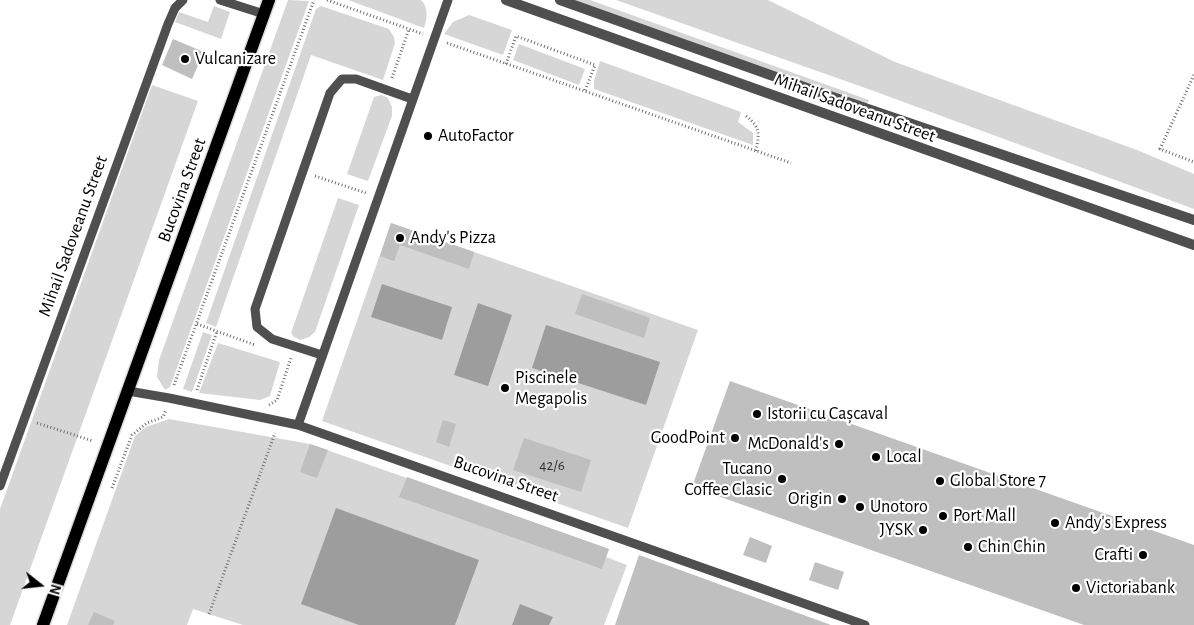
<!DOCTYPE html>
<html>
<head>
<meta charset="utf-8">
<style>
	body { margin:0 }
	#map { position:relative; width:1194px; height:625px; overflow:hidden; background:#fff; font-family:"Alegreya Sans",sans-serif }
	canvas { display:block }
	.north { position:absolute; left:15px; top:560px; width:50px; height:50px; -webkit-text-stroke:4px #fff; paint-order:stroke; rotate:106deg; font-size:14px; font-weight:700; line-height:20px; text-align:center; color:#000 }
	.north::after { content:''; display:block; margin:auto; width:18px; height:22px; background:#000; clip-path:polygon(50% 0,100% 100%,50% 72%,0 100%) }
</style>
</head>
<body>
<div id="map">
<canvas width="1194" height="625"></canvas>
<div class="north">N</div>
</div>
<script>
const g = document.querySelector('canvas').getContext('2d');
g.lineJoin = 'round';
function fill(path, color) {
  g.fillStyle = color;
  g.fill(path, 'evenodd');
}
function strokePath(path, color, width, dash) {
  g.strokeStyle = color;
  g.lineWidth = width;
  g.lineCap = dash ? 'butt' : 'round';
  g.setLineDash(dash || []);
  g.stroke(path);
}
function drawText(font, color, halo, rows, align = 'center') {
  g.font = font + ' "Alegreya Sans",sans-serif';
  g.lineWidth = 4.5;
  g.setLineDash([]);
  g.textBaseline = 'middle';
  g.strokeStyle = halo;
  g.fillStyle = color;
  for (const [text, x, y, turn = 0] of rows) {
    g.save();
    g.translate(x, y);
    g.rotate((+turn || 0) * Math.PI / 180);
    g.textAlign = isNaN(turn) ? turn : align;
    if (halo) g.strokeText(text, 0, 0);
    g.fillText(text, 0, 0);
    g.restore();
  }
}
const green = new Path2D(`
	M288,0L309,1L170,387L165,390L157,377L159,360Z
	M348,0H421C429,8 427,18 424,28Z
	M570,0H590L869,100L866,106Z
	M616,0H768L895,62L1137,150L1194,174V209L871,90Z
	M214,6L230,12L221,39L175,22L179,12L208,22Z
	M321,6L389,29L394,37L395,43L383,80L311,55L216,327L206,323L316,9Z
	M469,15L512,30L503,55L444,34L453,22Z
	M519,44L585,69L579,85L513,60Z
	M600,61L741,112L738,122L753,133V145L594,89V81Z
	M152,85L198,101L10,625H0V509Z
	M381,95L388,98L392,107V116L368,181L347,174L374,97Z
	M338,198L359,205L315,332L309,337L301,340L294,337L291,333Z
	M391,223L698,330L628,528L322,421Z
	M203,332L212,335L192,392L183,389Z
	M218,343L280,362L270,396L260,400L199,393Z
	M169,419L310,444L609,549L606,557L627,565L604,625H243L193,609L187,625H67L135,436L146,427Z`);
const water = new Path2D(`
	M382,284L452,307L442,340L371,317Z
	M478,303L512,315L488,386L454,375Z
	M546,325L660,362L646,405L532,368Z
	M336,508L479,560L455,625H359L301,604Z
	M520,604L553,617L549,625H512Z`);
const building = new Path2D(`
	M173,39L204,52L192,79L162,65Z
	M391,223L474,252L469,269L400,245L394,261L380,256Z
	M582,294L650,318L644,338L575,314Z
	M730,381L1194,545V625H1084L692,487Z
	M443,420L456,424L449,447L436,442Z
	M524,438L591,460L581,492L513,470Z
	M310,444L328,450L317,478L300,472Z
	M407,477L609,549L602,569L399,497Z
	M750,537L772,546L766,563L743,555Z
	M639,555L831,625H615Z
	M815,562L844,572L838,590L809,580Z
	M94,612L115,621L113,625H88Z`);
const path = new Path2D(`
	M327,0L423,34
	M447,43L791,163
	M506,64L516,36L595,65L585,91
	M1194,75L1160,149L1194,162
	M392,78L409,29
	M746,116C761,128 759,133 756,151
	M315,176L366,193
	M197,324L255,345
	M174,385L314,0
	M197,390L217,331
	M269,405L277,400L291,358
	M37,423L93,441
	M112,488L132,435L147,423L163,417L166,410
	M209,614L275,433`);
const service = new Path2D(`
	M220,0L264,14
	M322,355L272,339L257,327L255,309L330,93L342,79H356L412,99
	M128,391L169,398L298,425L865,625
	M298,425L448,0
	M0,486L168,24L175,8L183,0`);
const minor = new Path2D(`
	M506,0L1194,245
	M560,0L818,92L1194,220`);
const primary = new Path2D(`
	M43,625L269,0`);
const markers = [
	[185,59,5,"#000"],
	[428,136,5,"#000"],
	[400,238,5,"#000"],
	[505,388,5,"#000"],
	[757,414,5,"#000"],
	[735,438,5,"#000"],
	[839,444,5,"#000"],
	[876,457,5,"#000"],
	[782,479,5,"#000"],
	[940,481,5,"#000"],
	[842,499,5,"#000"],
	[860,507,5,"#000"],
	[943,516,5,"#000"],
	[1055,523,5,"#000"],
	[923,530,5,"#000"],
	[968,547,5,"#000"],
	[1143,555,5,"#000"],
	[1076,588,5,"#000"]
];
const numberNames = [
	["42/6",552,465]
];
const poiNames = [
	["Vulcanizare",195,59],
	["AutoFactor",438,136],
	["Andy's Pizza",410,238],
	["Piscinele",515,378],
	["Megapolis",515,399],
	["Istorii cu Cașcaval",767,414],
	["GoodPoint",725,438,"right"],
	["McDonald's",829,444,"right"],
	["Local",886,457],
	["Tucano",772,469,"right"],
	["Coffee Clasic",772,490,"right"],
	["Global Store 7",950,481],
	["Origin",832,499,"right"],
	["Unotoro",870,507],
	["Port Mall",953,516],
	["Andy's Express",1065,523],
	["JYSK",913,530,"right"],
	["Chin Chin",978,547],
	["Crafti",1133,555,"right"],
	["Victoriabank",1086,588]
];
const streetNames = [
	["Mihail Sadoveanu Street",855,108,20],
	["Bucovina Street",182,190,-70],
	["Mihail Sadoveanu Street",73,236,-70],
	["Bucovina Street",506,479,19]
];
fill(green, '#d6d6d6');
fill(water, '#9d9d9d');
fill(building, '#bfbfbf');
strokePath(primary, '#dbdbdb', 15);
strokePath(path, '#717171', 3, [1, 2.5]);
strokePath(service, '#4f4f4f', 9);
strokePath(minor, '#4f4f4f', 10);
strokePath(primary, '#000', 12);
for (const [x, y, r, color] of markers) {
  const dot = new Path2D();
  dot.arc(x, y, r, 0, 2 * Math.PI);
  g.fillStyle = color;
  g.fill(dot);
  strokePath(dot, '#fff', 2);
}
drawText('15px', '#303030', null, numberNames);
drawText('18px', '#000', '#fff', poiNames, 'left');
drawText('18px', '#000', '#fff', streetNames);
</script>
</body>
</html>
